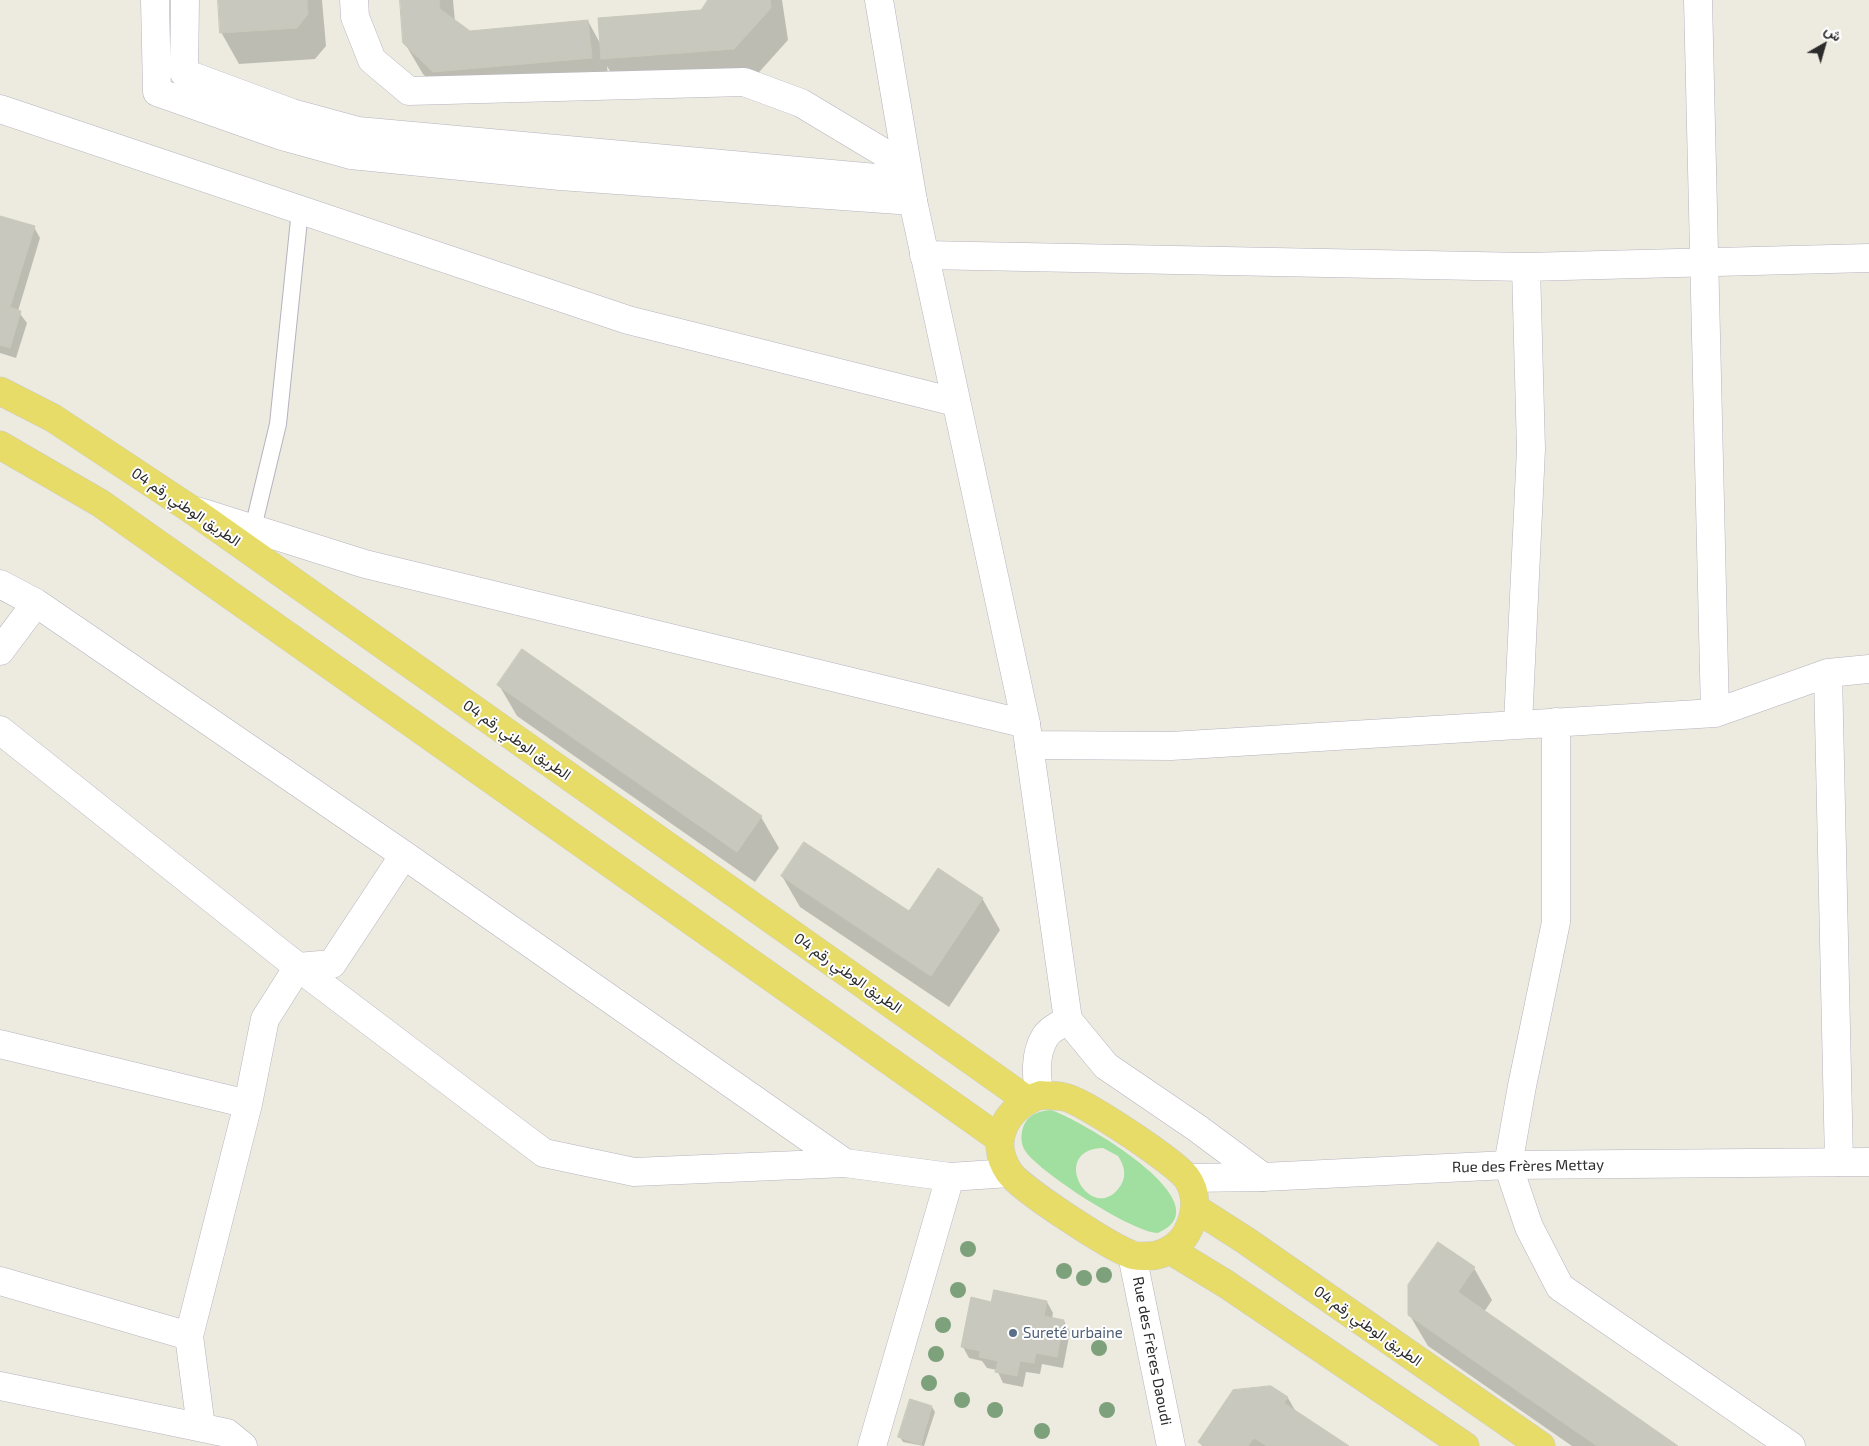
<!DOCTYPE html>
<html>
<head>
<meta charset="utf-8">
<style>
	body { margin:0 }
	#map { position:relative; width:1869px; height:1446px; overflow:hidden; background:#edebe0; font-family:"Exo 2",Vazirmatn,sans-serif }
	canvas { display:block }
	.north { position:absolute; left:1799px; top:20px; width:50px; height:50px; -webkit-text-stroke:4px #fff; paint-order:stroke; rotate:38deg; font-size:14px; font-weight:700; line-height:20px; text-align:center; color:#2c2c2c }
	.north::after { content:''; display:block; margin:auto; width:18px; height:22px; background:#2c2c2c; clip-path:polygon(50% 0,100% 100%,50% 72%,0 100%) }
</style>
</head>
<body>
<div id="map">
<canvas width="1869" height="1446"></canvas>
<div class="north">ش</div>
</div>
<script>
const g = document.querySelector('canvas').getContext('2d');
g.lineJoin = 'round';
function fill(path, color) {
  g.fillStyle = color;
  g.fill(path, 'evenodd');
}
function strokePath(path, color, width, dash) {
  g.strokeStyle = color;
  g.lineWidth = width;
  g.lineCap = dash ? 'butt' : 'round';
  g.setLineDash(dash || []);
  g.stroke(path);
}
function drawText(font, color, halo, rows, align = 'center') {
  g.font = font + ' "Exo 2",Vazirmatn,sans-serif';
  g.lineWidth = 4;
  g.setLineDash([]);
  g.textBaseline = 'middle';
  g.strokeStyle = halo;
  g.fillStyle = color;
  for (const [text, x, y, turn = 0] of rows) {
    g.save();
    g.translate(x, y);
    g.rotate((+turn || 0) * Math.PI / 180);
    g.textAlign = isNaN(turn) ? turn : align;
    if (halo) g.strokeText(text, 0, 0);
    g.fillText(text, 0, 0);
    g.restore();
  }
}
const green = new Path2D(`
	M1051,1110C1079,1119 1228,1204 1158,1233C1133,1233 1035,1170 1024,1149C1020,1141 1021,1130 1025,1123C1031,1113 1040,1111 1051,1110ZM1103,1148L1118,1156C1124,1165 1127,1175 1121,1185C1093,1229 1046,1150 1103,1148Z`);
const shadow = new Path2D(`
	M219,0H322L326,46L315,59L239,64L221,32Z
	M401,0H453L455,22L469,32L588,21L601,45L702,12L709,0H782L788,40L752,80L621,90L607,66L609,89L452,103L423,74L404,42Z
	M0,217L34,227L40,238L18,311L27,323L16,358L0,353Z
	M499,685L761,817L779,848L755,882L517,716Z
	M782,876L909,913L982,898L1000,930L949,1007L800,907Z
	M1474,1268L1492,1300L1484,1312L1675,1446H1572L1428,1346L1409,1314Z
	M1047,1302L1053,1313L1052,1318L1064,1321L1070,1332L1063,1368L1042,1364L1040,1374L1026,1372L1023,1387L1003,1383L997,1370L987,1368L982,1361L969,1358L963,1347L992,1303Z
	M1271,1387L1288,1398L1296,1412L1346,1446H1202L1200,1442Z
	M932,1407L935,1412L924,1446L903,1442L900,1437Z`);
const building = new Path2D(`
	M218,0H307L308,14L297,28L220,33Z
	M400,0H439L440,9L470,31L588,20L592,58L433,72L403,43Z
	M708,0H770L771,8L734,49L601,59L598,18L701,10Z
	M0,216L35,226L10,307L21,311L10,348L0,345Z
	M522,649L762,816L737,852L497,685Z
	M804,842L909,911L938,868L983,898L931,976L781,876Z
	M1438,1242L1475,1267L1458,1292L1678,1446H1597L1408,1315V1285Z
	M994,1290L1047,1301L1044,1316L1064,1320L1057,1357L1036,1353L1034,1363L1020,1361L1017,1376L995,1372L998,1361L979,1357L980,1351L961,1347L971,1297L991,1302Z
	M1271,1386L1288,1397L1284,1403L1349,1446H1267L1254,1438L1248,1446H1204L1198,1442L1233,1390Z
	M910,1399L932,1406L921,1445L898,1437Z`);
const service = new Path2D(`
	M253,528L278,424L300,210`);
const minor = new Path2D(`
	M155,0L157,92L282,136L351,155L560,176L913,201
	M185,0L184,73L292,113L358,131L909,181
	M354,0L355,17L372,60L409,91L744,82L801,103L906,166
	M1698,0L1715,713
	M0,109L628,320L955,402
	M924,255L1526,267L1869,258
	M197,511L365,564L1026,724
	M0,584L36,603L404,855L845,1163
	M0,651L36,603
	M1828,673L1839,1162
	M1556,722V922L1522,1086L1508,1165L1529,1227L1560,1287L1791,1446
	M1518,724L1531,449L1526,267
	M0,730L298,967L544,1153L634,1172L845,1163L950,1177L1009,1173
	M1029,745L1171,746L1715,713L1828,673L1869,669
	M1068,1020L1106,1066L1197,1128L1263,1177
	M0,1044L248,1104
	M1132,1255L1171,1446
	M0,1281L189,1336L201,1427
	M189,1336L248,1104L265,1019L298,967L332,964L404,855
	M0,1386L227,1433L243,1446
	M872,1446L950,1177`);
const tertiary = new Path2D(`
	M879,0L913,201L1026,724L1068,1020C1061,1024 1049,1030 1045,1037C1035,1053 1035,1078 1041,1095
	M1187,1178L1263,1177L1508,1165L1869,1162`);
const trunk = new Path2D(`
	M0,391L53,418L192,510L1027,1100
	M0,445L100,503L1000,1139
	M1041,1095C1048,1096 1056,1095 1064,1097C1083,1100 1173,1161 1186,1177C1199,1194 1196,1217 1186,1234C1179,1246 1163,1256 1149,1256C1143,1256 1135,1257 1130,1254C1109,1246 1020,1189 1009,1172C987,1139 1008,1106 1041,1095Z
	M1195,1208L1245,1240L1541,1446
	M1170,1250L1226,1284L1465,1446`);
const trees = [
	[968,1249],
	[1064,1271],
	[1104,1275],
	[1084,1278],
	[958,1290],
	[943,1325],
	[1099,1348],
	[936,1354],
	[929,1383],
	[962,1400],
	[995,1410],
	[1107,1410],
	[1042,1431]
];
const markers = [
	[1013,1333,5,"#5c6f8a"]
];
const streetNames = [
	["الطريق الوطني رقم 04",186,507,34],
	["الطريق الوطني رقم 04",517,740,35],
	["الطريق الوطني رقم 04",848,973,35],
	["Rue des Frères Mettay",1528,1166,-1],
	["الطريق الوطني رقم 04",1368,1326,35],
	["Rue des Frères Daoudi",1152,1351,79]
];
const serviceNames = [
	["Sureté urbaine",1023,1333]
];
fill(green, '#a1dfa0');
fill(shadow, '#0003');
fill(building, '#c9c8be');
strokePath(building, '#c8c8b9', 1);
strokePath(service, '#b5b3be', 18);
strokePath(minor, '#b5b3be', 29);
strokePath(tertiary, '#b5b3be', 29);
strokePath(trunk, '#ccc', 29);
strokePath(service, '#fff', 16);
strokePath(minor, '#fff', 28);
strokePath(tertiary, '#fff', 28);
strokePath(trunk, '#e7dc67', 28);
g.fillStyle = '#7ca17b';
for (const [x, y] of trees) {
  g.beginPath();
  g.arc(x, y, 8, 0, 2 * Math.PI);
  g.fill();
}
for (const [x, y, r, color] of markers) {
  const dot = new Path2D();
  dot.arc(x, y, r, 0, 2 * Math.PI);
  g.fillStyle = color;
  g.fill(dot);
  strokePath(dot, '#fff', 2);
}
drawText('15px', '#2c2c2c', '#fff', streetNames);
drawText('15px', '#4e5e75', '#fff', serviceNames, 'left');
</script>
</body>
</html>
